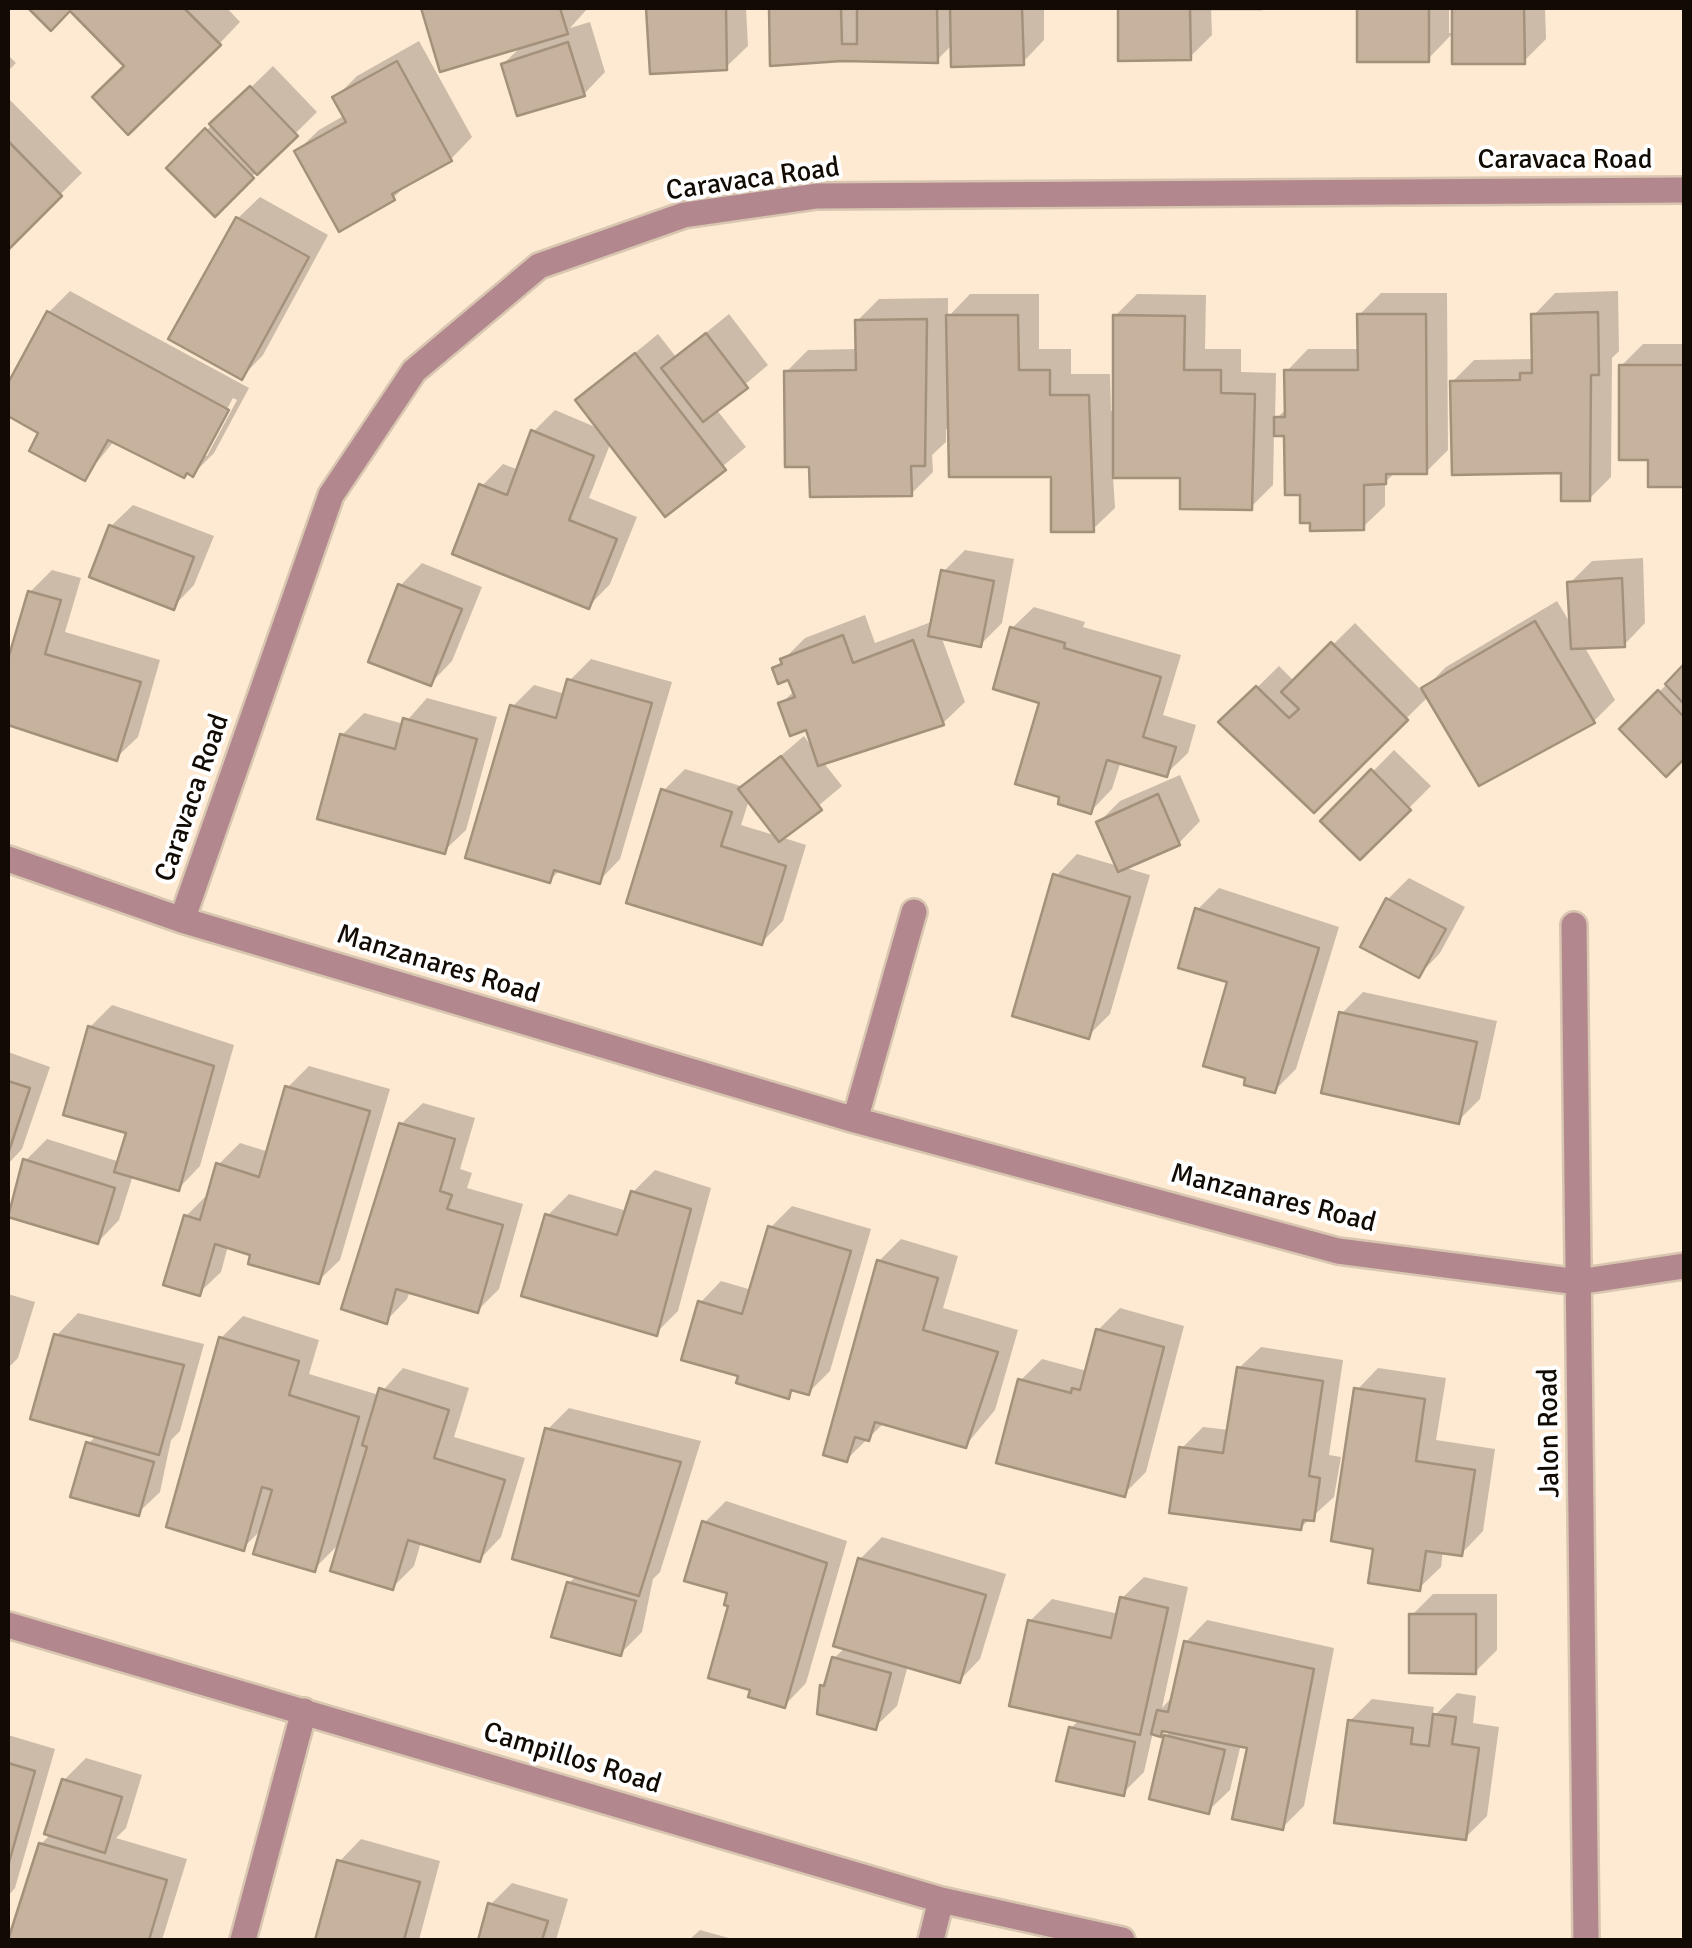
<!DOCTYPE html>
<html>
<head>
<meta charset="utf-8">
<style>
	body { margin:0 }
	#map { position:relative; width:1692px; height:1948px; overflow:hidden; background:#feead2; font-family:Signika,sans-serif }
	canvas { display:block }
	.frame { position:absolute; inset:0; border:10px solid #110b04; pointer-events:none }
</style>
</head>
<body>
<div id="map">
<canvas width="1692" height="1948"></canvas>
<div class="frame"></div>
</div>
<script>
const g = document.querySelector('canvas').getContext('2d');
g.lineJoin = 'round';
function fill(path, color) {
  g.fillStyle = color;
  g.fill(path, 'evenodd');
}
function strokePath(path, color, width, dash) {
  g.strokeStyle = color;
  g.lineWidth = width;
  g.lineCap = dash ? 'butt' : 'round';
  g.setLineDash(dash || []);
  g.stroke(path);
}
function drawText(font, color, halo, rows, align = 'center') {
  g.font = font + ' Signika,sans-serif';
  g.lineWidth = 8;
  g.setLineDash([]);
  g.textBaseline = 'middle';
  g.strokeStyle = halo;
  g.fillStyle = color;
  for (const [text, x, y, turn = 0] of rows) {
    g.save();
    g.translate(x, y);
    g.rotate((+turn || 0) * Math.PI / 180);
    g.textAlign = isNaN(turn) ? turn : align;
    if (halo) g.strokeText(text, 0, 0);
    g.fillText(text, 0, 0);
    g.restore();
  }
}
const shadow = new Path2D(`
	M32,8H227L240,22L219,44L127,65L71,8L51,28Z
	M426,8H588L570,28L590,22L605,72L584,94L503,64L523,45L442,69Z
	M649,8H746L748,46L726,67L653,71Z
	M772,8H1044V40L1023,62L954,43L937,60L773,63Z
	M1122,8H1211L1212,35L1190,57L1121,58Z
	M1359,8H1449V33H1453L1428,59H1359Z
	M1454,8H1545L1546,39L1524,61H1454Z
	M419,41L472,137L451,159L411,181L393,198L297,151L319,130L345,115L336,97L357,76Z
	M8,55L16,63L8,71Z
	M273,66L317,112L215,213L207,130Z
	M8,98L82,173L8,246Z
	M260,197L328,235L263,355L242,377L238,218Z
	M70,291L249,388L214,453L193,474L115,440L84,478L42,432L8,413V388L49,312ZM233,398L237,400L207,456H201Z
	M1618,291L1619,351L1612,358L1611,477L1589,499L1564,471L1452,382L1474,360L1534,359V315L1555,293Z
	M1381,293H1447L1448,450L1426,472H1396L1385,482V506L1363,527L1303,493L1287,433H1274L1273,485L1251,507L1183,476H1113L1115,508L1093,529L1053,475L950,429H946V442L932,455L933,472L911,494L812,464L786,372L808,350L858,349L857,321L879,299L948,298V317L970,294H1039V349H1071V374H1110L1111,411H1116L1115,316L1137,294L1206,295L1205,349H1241V372L1276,373L1275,420L1287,408V371L1308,349H1360L1359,315Z
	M729,314L768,365L716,409L746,447L666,513L611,442L589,498L637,517L610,584L589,606L482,486L503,464L519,470L533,432L555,410L600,429L578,400L658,334L676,357Z
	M1643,344H1684V484L1650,485V457L1621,366Z
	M133,505L214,536L194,585L173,607L111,526Z
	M965,550L1014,559L1002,623L980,645L941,636L965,702L943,723L823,762L842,786L781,837L806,845L783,921L761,943L663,791L685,769L744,787L804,736L814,750L807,726L781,704L795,690L789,677L775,668L805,638L865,615L875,643L934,621L943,572ZM749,800L777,836L741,825Z
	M1643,558L1645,623L1624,645L1584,646L1615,700L1594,721L1429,696L1314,809L1222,722L1279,666L1295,682L1355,623L1422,691L1446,667L1557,601L1572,626L1570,583L1592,561Z
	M422,563L482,587L452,661L431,683L371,660L401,585Z
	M52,570L81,578L65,632L160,660L138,737L116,758L8,723V668L30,592Z
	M1034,607L1085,622L1083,627L1181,655L1163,715L1196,725L1188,753L1166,774L1121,761L1112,789L1091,811L1012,628Z
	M591,659L672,682L620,859L599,881L560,870L550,880L512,707L534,685L565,694L570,680Z
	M1684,667V756L1666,774L1622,729Z
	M427,698L497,717L466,830L444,851L342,735L364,713L404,724Z
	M1394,750L1431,786L1360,857L1324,821Z
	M1180,775L1200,821L1179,843L1123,867L1150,875L1110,1014L1088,1036L1056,876L1077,854L1118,866L1099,822L1120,801Z
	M1409,878L1465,907L1440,953L1419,975L1388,899Z
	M1219,888L1339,927L1296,1069L1274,1091L1198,909Z
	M1363,992L1497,1021L1480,1099L1458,1121L1341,1014Z
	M112,1005L234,1045L200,1166L179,1188L133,1175L119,1220L98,1242L25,1161L47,1139L120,1162L129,1131L90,1027Z
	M8,1052L50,1067L22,1149L8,1164Z
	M309,1066L390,1089L340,1260L318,1281L228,1246L221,1272L199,1293L186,1216L207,1195L218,1165L240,1143L269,1152L287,1088Z
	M423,1103L475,1118L460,1169L472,1173L467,1188L523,1204L499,1289L477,1311L410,1291L407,1299L386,1321L401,1124Z
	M655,1170L711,1188L678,1311L656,1333L548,1215L569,1194L627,1211L633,1192Z
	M792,1206L871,1229L830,1371L808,1393L795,1389L788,1396L741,1375L700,1303L721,1281L752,1290L770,1228Z
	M901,1239L958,1256L943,1308L1018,1330L995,1410L966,1445L885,1422L846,1460L879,1261Z
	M8,1294L35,1302L18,1358L8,1368Z
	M1120,1308L1184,1326L1146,1472L1124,1494L1020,1381L1042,1359L1087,1371L1098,1330Z
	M78,1313L204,1344L180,1431L171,1440L160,1492L138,1513L89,1443L97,1435L57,1335Z
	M243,1316L319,1340L309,1374L379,1395L403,1368L469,1388L454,1437L525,1458L501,1537L480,1559L421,1542L414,1566L393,1587L341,1542L314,1569L263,1528L243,1548L221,1338Z
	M1261,1347L1343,1360L1329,1455L1341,1457L1334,1497L1300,1528L1182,1448L1203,1427L1229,1430L1239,1368Z
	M1378,1368L1446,1378L1436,1440L1495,1449L1483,1531L1462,1553L1443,1550L1441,1567L1419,1588L1376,1546L1357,1390Z
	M569,1408L701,1441L660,1572L653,1579L642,1632L621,1653L569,1583L577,1575L548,1429Z
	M726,1501L847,1541L806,1683L785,1705L731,1604L704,1523Z
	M882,1537L1006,1574L980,1659L959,1681L908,1665L897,1706L875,1727L822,1686L834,1658L846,1647L860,1559Z
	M1144,1577L1188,1587L1162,1708L1174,1695L1186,1642L1207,1620L1334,1648L1304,1806L1282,1828L1250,1746L1241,1744L1230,1790L1208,1811L1166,1736L1172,1730L1153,1732L1144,1772L1123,1793L1071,1728L1080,1719L1030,1621L1052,1599L1119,1614L1122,1598Z
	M1433,1594H1497V1650L1475,1672L1412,1615Z
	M1457,1693L1476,1696L1473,1723L1499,1727L1487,1816L1465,1838L1350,1721L1372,1699L1434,1707L1432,1718Z
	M8,1735L55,1749L15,1888L8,1896Z
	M86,1758L142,1775L126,1828L116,1838L187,1859L162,1940H11L41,1844L51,1834L64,1780Z
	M361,1839L440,1861L419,1940H318L340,1861Z
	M512,1883L568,1899L556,1940H480L490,1905Z
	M700,1930L736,1940H689Z`);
const building = new Path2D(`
	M28,8H184L221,45L128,135L92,97L124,66L70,11L51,31Z
	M421,8H560L568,34L440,72Z
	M646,8H726L727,70L650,74Z
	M769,8H841L842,44H857V8H937L938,63L842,61L770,66Z
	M950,8H1022L1024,65L951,67Z
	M1118,8H1262V9H1190L1191,60L1118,61Z
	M1357,8H1429V62H1357Z
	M1452,8H1524L1525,64H1452Z
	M568,42L585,96L517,116L501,64Z
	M397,61L452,161L392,194L395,200L339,232L294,151L346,122L332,97Z
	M250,86L298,136L257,175L209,124Z
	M205,128L254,178L215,217L166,168Z
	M8,141L62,196L8,250Z
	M236,217L309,257L242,380L168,339Z
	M47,311L229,410L193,477L187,473L184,478L108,440L85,481L29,451L38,433L8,416V383Z
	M1598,312L1599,375H1591L1590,501H1561V473L1452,475L1450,381L1520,380V373H1532L1531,314Z
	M1357,314H1426L1427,474H1386V484L1364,485V530L1310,531V523H1300V495H1285L1284,436H1274V417H1285L1284,370H1358Z
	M946,315H1018L1019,370H1050V395H1089L1094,532H1051V477H949Z
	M1113,315L1185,316L1184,370H1221V393L1255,394L1252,510L1180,509V478H1113Z
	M927,319L925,466H911L912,496L810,497L809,467H785L784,371L856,370L855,320Z
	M706,333L748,388L703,422L661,368Z
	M635,353L726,470L665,517L575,400Z
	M1619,365H1684V487H1648V460H1619Z
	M531,430L594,456L569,520L617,539L589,609L452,554L479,484L507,495Z
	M109,525L194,557L174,610L89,577Z
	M941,570L994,581L981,647L928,636Z
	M1622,578L1625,647L1571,649L1567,582Z
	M398,584L462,609L431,686L368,662Z
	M28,591L61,600L45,654L141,682L117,761L8,725V659Z
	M1535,621L1595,723L1479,786L1421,688Z
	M1010,627L1065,643L1064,648L1161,677L1143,737L1176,747L1167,777L1107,760L1091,814L1058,804L1059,797L1015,784L1039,703L993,689Z
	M843,635L853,663L913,640L944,725L818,766L806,730L790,736L778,703L795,697L788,680L778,684L772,668L782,664L780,659Z
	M1331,642L1408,720L1314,813L1218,722L1256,686L1289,718L1299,709L1281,692Z
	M1684,664V704L1665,684Z
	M567,679L652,703L600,884L554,870L550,883L465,858L510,705L556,718Z
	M1658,690L1684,717V759L1666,777L1619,729Z
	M403,718L477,739L445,854L317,819L340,734L395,749Z
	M781,756L822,810L779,842L738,789Z
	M1371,769L1411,810L1360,860L1320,821Z
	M661,789L732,812L721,846L786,866L762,945L626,903Z
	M1158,794L1180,845L1118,872L1096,822Z
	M1053,874L1130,897L1089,1039L1012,1016Z
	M1386,898L1446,929L1419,978L1360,947Z
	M1195,908L1319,948L1275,1093L1244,1085L1245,1078L1203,1066L1227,982L1178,968Z
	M1339,1012L1477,1042L1459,1124L1321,1093Z
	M88,1026L214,1066L179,1191L114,1172L126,1133L63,1115Z
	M8,1081L30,1088L8,1154Z
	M285,1086L370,1111L319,1284L248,1264L250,1255L215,1244L200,1296L163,1285L184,1215L200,1220L216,1163L259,1177Z
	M399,1123L455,1139L440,1191L452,1195L447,1209L503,1225L478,1313L396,1289L387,1324L341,1309Z
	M23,1159L115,1188L98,1244L8,1217Z
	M631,1191L691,1209L657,1336L521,1296L545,1214L617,1235Z
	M768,1226L851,1251L809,1395L791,1390L789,1399L736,1383L738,1376L681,1360L698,1301L742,1314Z
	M877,1260L938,1278L923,1330L998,1352L966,1448L875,1422L869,1441L855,1437L847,1462L823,1455Z
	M1096,1329L1164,1347L1125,1497L996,1463L1018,1379L1071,1393L1072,1388L1080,1390Z
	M54,1334L184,1365L159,1455L30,1419Z
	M219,1337L299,1361L289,1395L359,1417L315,1572L253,1554L272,1490L262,1487L244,1551L166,1527Z
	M1237,1367L1323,1381L1309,1476L1320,1478L1314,1521L1303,1520L1301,1530L1169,1513L1179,1447L1223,1453Z
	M379,1388L449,1410L434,1458L505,1480L480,1562L408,1540L393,1590L330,1571L367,1447L362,1445Z
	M1354,1388L1425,1399L1416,1461L1475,1470L1462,1556L1426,1551L1420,1591L1368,1583L1373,1549L1331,1541Z
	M545,1428L681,1462L639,1596L512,1559Z
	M86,1442L154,1462L139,1516L70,1497Z
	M702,1521L827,1563L785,1708L748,1697L750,1690L708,1678L728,1606L724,1605L727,1593L684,1581Z
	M858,1558L986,1595L960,1683L833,1646Z
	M567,1582L636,1601L621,1656L551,1637Z
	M1120,1597L1168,1608L1140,1735L1009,1706L1028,1620L1111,1638Z
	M1409,1614H1476V1674L1409,1673Z
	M1184,1641L1314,1669L1283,1830L1232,1819L1247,1748L1162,1731L1161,1737L1151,1734L1157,1710L1168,1712Z
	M832,1657L891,1673L876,1730L817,1714L820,1685L824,1686Z
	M1433,1714L1456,1717L1452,1744L1479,1748L1466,1840L1334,1823L1348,1720L1413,1728L1411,1744L1429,1746Z
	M1069,1727L1135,1742L1124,1796L1056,1781Z
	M1164,1735L1225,1750L1209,1814L1149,1799Z
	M8,1763L35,1771L8,1866Z
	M62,1779L122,1797L105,1853L44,1834Z
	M39,1843L167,1880L149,1940H8Z
	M337,1860L420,1882L404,1940H315Z
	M488,1903L548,1921L542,1940H478Z`);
const minor = new Path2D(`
	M8,859L182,920L855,1120L1338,1251L1578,1282L1684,1266
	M182,920L331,495L414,371L539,266L684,215L817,196L1684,190
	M1574,925L1586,1940
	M855,1120L914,912
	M8,1625L941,1900L1122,1940
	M243,1940L304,1711
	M931,1940L941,1900`);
const streetNames = [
	["Caravaca Road",1565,161],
	["Caravaca Road",753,180,-8],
	["Caravaca Road",193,798,-71],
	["Manzanares Road",438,965,17],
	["Manzanares Road",1273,1199,14],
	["Jalon Road",1550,1433,-91],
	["Campillos Road",572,1759,17]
];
fill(shadow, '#0003');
fill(building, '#c7b39d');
strokePath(building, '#a4917c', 2.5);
strokePath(minor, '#d8c6b1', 30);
strokePath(minor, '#b2878d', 25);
drawText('28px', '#110b04', '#fff', streetNames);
</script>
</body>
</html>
